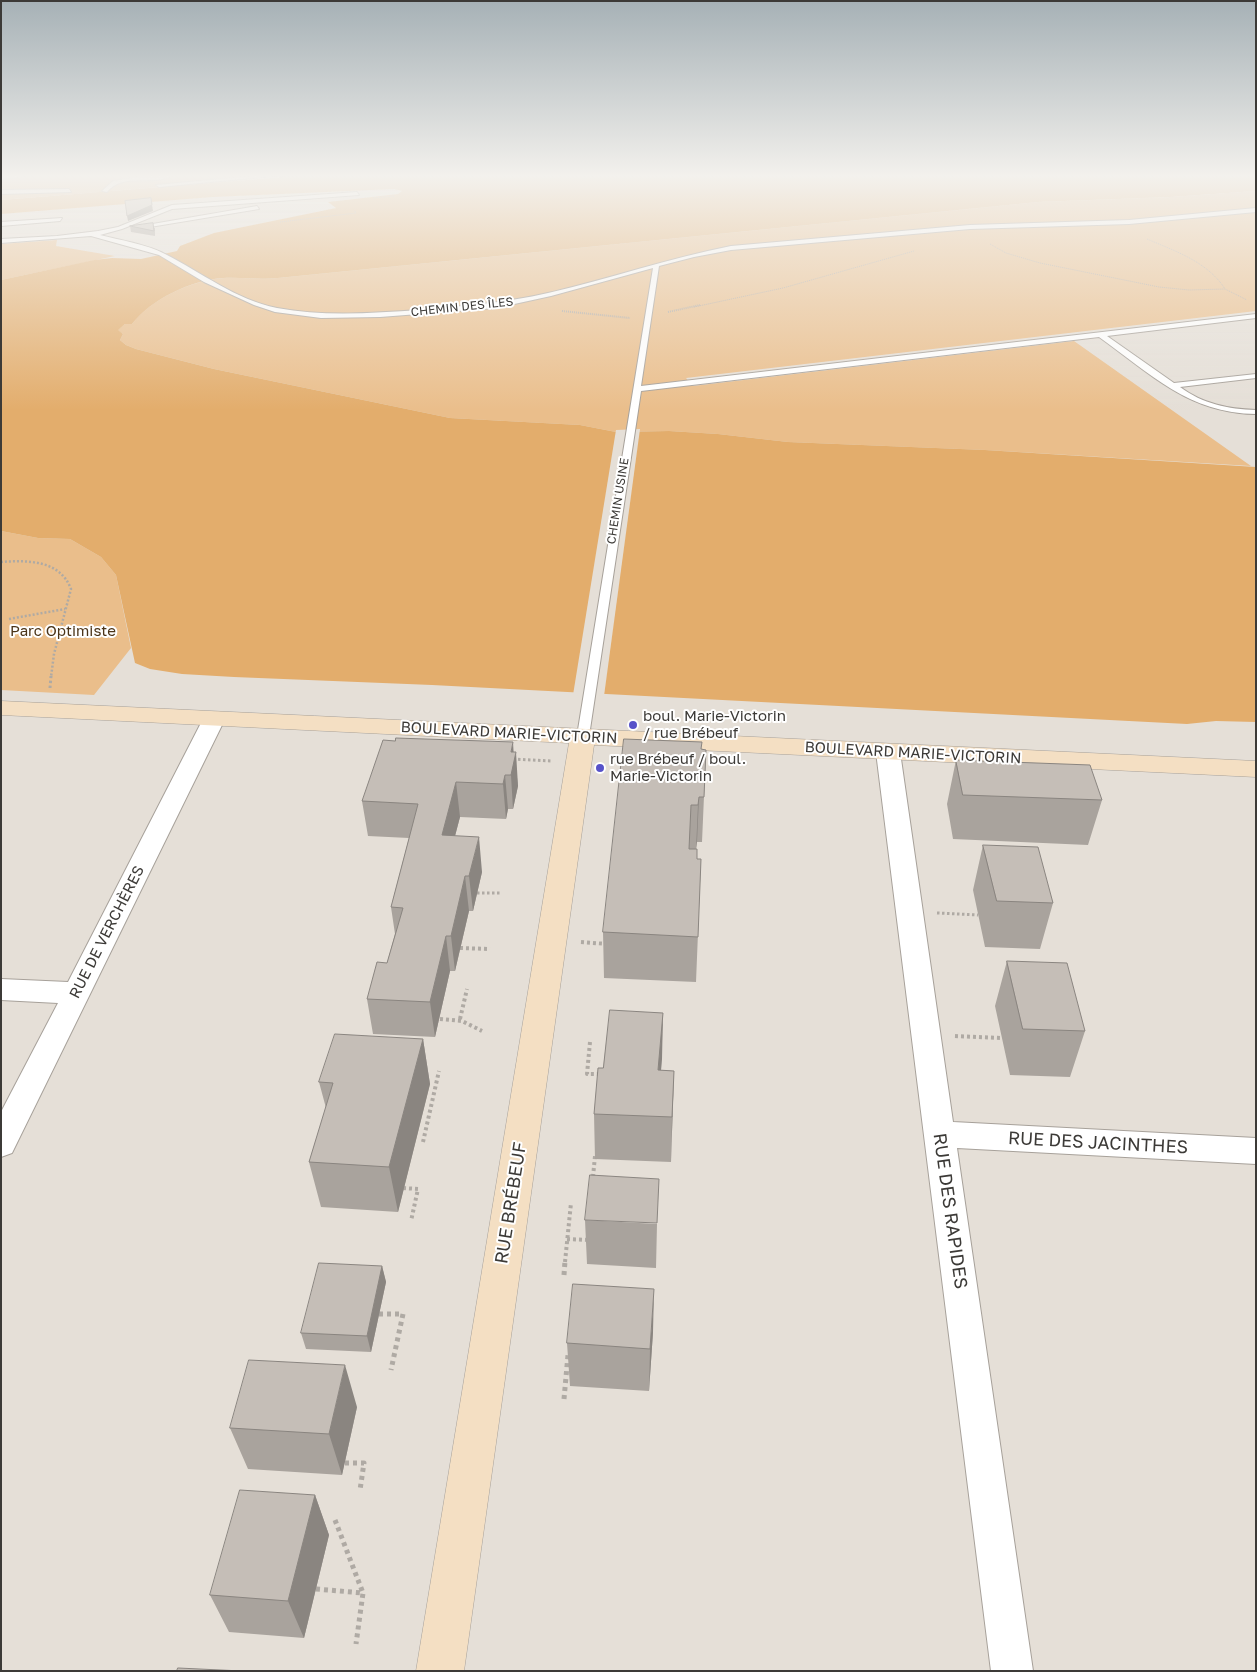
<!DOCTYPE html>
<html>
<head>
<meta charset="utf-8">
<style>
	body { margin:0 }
	#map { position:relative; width:1257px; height:1672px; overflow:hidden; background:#e5dfd7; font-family:"Golos Text",sans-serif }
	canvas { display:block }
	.frame { position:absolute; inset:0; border:2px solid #3c3a37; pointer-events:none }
</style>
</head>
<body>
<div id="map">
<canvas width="1257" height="1672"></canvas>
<div class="frame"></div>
</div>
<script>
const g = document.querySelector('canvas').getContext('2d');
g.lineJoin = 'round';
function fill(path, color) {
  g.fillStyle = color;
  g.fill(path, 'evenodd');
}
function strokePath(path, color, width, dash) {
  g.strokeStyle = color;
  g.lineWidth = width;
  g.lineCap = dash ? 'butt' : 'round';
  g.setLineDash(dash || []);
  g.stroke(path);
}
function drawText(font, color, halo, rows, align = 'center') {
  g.font = font + ' "Golos Text",sans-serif';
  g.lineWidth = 4;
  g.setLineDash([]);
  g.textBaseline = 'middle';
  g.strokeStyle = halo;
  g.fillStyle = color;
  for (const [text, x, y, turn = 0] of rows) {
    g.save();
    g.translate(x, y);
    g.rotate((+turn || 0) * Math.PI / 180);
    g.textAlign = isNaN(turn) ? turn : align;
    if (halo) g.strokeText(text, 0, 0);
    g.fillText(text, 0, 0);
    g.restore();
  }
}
const green = new Path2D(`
	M1,176H245L247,180L1,200Z
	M1256,191V311L686,378L693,386L1074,341L1251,466L985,450L788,442L718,434L669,431L616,432L580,425L450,418L214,369L136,349L126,345L120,340L123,334L117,330L125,324H132C151,299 192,280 224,278C242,277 260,280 278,278L1038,202L1171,197Z
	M57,240L56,246L115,256L1,280V244Z
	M1,531L38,538L70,539L101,557L116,575L131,648L94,695L1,690Z`);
const water = new Path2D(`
	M296,176H1256V191L1171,197L1038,202L278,278C260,280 242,277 223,278C192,280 151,299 132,324H125L118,330L123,334L120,340L126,345L136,349L214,369L450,418L580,425L616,432L669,431L718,434L788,442L985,450L1256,467V722L1216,721L1187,724L432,685L234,677L182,674L150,669L135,663L116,575L101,557L70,539L38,538L1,531V280L94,260L112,258L141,259L177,251L180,246L214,233L336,208L328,202L398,194L402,191L394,189L213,197L1,214V200Z`);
const pier = new Path2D(`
	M640,429L604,696L573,695L616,430Z`);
const pathFar5 = new Path2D(`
	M373,198L395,196
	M280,222L356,213L354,210
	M1147,239C1175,251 1208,262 1225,289
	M990,244L1006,253L1040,263L1159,287L1189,290L1225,289L1247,300
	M694,307L783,288L914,251`);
const pathFar4 = new Path2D(`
	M562,311L630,318
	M668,312L700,305`);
const pathFar3 = new Path2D(`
	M1,562C28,560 60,560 71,589L54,654L51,677
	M9,619L65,609`);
const pathFar2 = new Path2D(`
	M50,688L51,676
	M513,759L551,761
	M477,893H502
	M937,913L978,915`);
const pathFar1 = new Path2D(`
	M581,942L607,944
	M460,948L490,949
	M440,1019L462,1021L482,1031
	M460,1019L467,989
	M955,1036L1001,1038
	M590,1042L587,1074H600
	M423,1142L439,1071
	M593,1177L595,1156
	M403,1188L418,1189L411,1221
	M567,1239L589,1240
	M565,1262L571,1203`);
const path = new Path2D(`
	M564,1275L565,1261
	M379,1314H403L391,1370
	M564,1399L568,1355
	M345,1463H364L360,1490
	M335,1520L363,1593
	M316,1589L363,1593L356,1644`);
const lane = new Path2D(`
	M1,176H27L1,179Z
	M144,176H172C152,186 123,172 107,192L102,191L113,181Z
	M254,176H272L159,187L156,185Z
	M69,189L71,192L1,194V190Z
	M357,192L359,195L172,209L122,229L100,235C119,240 147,244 165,254C201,272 236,300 277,308C324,317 373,313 420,310C463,306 505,303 548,293C609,279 669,258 731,246L970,225L1129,220L1256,208V212L1129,224L970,229L731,250L694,257L659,266L641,386L1256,314V318L1107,336L1174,383L1256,374V378L1180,387C1203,404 1228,409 1256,410V414C1188,413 1151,374 1099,337L641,391L589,736L583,739L577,736L653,268L551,296L496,308L380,317L321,318L275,312L254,305L204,282L159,255L91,236L1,243V239L57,236L98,231L118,227L172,205Z
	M257,206L259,209L138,229L135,227Z
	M62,218L60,221L1,226V222Z`);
const street = new Path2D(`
	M214,712L222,714L225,719L12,1153L1,1157V1112L58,1003L1,1000V979L68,982L203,719L206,714Z
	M888,745L896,747L900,752L953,1122L1256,1138V1164L957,1148L1033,1671H991L876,752L880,747Z`);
const secondary = new Path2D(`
	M1,701L1256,761V777L594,745L464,1671H416L569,743L1,715Z`);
const wall = new Path2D(`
	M130,226L155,228V236L131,232Z
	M702,749L706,750L702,842H697L696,849L697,859H701L696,982L604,978L603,932Z
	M514,752L518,786L513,809H508L506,819L460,817L455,836L482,872L473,911H469L455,971H450L435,1037L373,1034L367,999L387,963L395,934L391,907L409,838L368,836L362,801Z
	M956,760L1102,800L1088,845L953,839L947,804Z
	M983,845L1053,903L1040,949L985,947L973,890Z
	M1007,961L1085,1031L1070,1077L1010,1075L995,1006Z
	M663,1013L661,1070L674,1071L671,1162L595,1159L594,1114L603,1068Z
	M423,1039L430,1084L398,1212L321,1207L309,1162L326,1108L319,1082Z
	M585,1220L657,1224L656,1268L587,1264Z
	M382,1266L386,1282L371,1352L306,1349L301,1333Z
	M653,1332L649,1391L570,1386L567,1343Z
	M357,1407L342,1475L248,1469L230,1428Z
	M315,1495L329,1535L304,1638L229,1632L210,1595Z`);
const shadedWall = new Path2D(`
	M151,198L153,211L128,221L127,216Z
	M513,742L514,759L516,752L518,786L513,809L511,775V752Z
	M505,775L508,809L506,819L503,784Z
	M456,782L460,817L446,870L442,835Z
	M699,797L697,842L696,850L698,805Z
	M479,837L482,872L473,911L469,876Z
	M465,876L469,911L455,971L451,936Z
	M446,936L450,971L435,1037L430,1002Z
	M663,1013L662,1059L657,1116L658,1070Z
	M423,1039L430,1084L398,1212L389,1167Z
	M674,1071L671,1162L672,1117Z
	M382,1266L386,1282L371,1352L367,1336Z
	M654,1289L653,1332L649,1391L650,1349Z
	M345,1365L357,1407L342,1475L329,1434Z
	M315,1495L329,1535L304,1638L288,1601Z`);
const building = new Path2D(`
	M151,198L152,205L127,216L125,201Z
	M153,223L154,231L130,226Z
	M396,738L513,742L511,752H516L511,775H505L503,784L456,782L442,835L479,837L469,876H465L451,936H446L430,1002L367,999L377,962L387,963L403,908L391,907L418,804L362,801L383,740L395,741Z
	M624,739L702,742L701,749L706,750L704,797H699L698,805H691L689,849H697V859H701L698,937L603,932Z
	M956,760L1090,765L1102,800L963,795Z
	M983,845L1038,847L1053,903L997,901Z
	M1007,961L1067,963L1085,1031L1023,1029Z
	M610,1010L663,1013L658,1070L674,1071L672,1117L594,1114L598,1068H603Z
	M335,1034L423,1039L389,1167L309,1162L333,1083L319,1082Z
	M590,1175L659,1179L657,1223L585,1220Z
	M319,1263L382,1266L367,1336L301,1333Z
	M573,1284L654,1289L650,1349L567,1343Z
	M249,1360L345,1365L329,1434L230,1428Z
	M240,1490L315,1495L288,1601L210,1595Z
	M178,1668L242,1671H177Z`);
const markers = [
	[633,725,5,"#5752c9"],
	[600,768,5,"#5752c9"]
];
const farStreetnames = [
	["CHEMIN DES ÎLES",462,307,-6],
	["CHEMIN USINE",618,501,-81]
];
const parkNames = [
	["Parc Optimiste",63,631]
];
const poiNames = [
	["boul. Marie-Victorin",643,716],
	["/ rue Brébeuf",643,733],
	["rue Brébeuf / boul.",610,759],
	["Marie-Victorin",610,776]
];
const streetNames = [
	["BOULEVARD MARIE-VICTORIN",509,733,3],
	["BOULEVARD MARIE-VICTORIN",913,753,3],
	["RUE DE VERCHÈRES",107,932,-63]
];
const nearStreetnames = [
	["RUE DES JACINTHES",1098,1143,3],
	["RUE BRÉBEUF",511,1203,-81],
	["RUE DES RAPIDES",950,1211,82]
];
fill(green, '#eabe8b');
fill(water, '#e3ad6c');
fill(pier, '#e5dfd7');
strokePath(lane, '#a7a19a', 2);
strokePath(street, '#a7a19a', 2);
strokePath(secondary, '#a7a19a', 1);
strokePath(pathFar5, '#afaaa4', 1, [1, 1]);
strokePath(pathFar4, '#afaaa4', 2, [1, 1]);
strokePath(pathFar3, '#afaaa4', 2.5, [2, 2]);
strokePath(pathFar2, '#afaaa4', 3, [2.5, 2.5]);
strokePath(pathFar1, '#afaaa4', 4, [3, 3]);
strokePath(path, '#afaaa4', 5, [4, 4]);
fill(lane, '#fff');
fill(street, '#fff');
fill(secondary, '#f4dfc3');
fill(wall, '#a9a39d');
fill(shadedWall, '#8a8580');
fill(building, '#c5beb7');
strokePath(building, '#8a8580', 1);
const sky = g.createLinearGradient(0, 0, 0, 410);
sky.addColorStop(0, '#a6b1b6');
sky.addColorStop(0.43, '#f3f1ed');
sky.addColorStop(1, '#f3f1ed00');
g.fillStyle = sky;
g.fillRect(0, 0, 1257, 410);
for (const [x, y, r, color] of markers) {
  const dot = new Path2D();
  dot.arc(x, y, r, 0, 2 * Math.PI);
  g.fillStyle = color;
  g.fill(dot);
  strokePath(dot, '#fff', 2);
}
drawText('12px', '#3c3a37', '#fff', farStreetnames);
drawText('15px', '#4b3418', '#fff', parkNames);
drawText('15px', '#3c3a37', '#fff', poiNames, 'left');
drawText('15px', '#3c3a37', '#fff', streetNames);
drawText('18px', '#3c3a37', '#fff', nearStreetnames);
</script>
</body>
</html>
